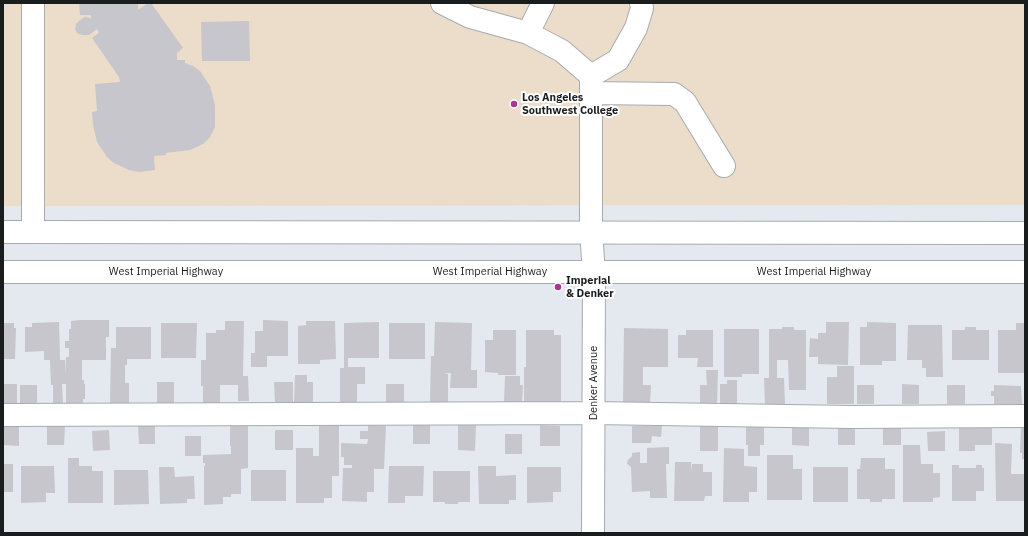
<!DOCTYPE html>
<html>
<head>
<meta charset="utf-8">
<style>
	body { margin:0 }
	#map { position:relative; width:1028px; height:536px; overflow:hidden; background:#e3e9ee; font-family:"IBM Plex Sans",sans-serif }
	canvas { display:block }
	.frame { position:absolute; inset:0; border:4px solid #1a1d1e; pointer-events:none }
</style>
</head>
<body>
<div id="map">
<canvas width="1028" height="536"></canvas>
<div class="frame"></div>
</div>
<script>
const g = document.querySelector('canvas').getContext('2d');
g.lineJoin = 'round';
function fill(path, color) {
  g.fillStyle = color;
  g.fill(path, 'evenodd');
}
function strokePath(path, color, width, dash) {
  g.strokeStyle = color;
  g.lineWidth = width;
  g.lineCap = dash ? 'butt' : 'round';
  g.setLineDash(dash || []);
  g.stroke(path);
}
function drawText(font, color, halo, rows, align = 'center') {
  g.font = font + ' "IBM Plex Sans",sans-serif';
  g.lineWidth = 4;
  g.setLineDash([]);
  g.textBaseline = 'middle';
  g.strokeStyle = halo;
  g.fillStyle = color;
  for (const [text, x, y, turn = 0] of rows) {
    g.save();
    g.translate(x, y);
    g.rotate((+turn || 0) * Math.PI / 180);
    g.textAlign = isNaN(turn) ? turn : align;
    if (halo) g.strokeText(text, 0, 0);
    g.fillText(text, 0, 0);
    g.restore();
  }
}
const education = new Path2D(`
	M3,3H1025V205L3,206Z`);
const building = new Path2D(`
	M79,3H138V10L148,3H151L183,48L177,53V60H185V63L193,66L200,71L210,86L215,105V127L210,137L203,144L190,150L166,153V155L154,156L155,170L139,172L129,170L114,163L107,157L97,142L93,124L92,112L97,111L95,84L120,82L119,77L92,38L99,33L97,29L89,35H82L77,33L75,29L76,24L80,20L85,17L91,18V15H80Z
	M249,21L250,61H202L201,22Z
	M80,320H109V337H106V360H82V380H84V384H85V399H83V404H66V384H62L63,403H53V385H51L50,360H44V351L25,352V327H32V323L59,322L60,360H65L66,374V357H69V348H65V341H69V329H71V321Z
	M263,320L288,321V356H267V367H251V353H255V331H263Z
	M225,321H244L243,376H248L249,401H238V385H220V404H203V386H201V360H206V333H216V330H225Z
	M306,321H335L336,359L320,360V364H298V326L306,325Z
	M379,322V358H348V367H365V384H357V402H340V368H344V323Z
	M435,322L472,323L471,370H477V388H450L451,373H444L448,374V403L430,402L431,356H434Z
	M826,322H849L848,365L818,364V357H809L810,338L818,339V333H826Z
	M867,322L896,323V361H882V365H860V327H867Z
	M3,323H14V328H16L15,359H3Z
	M161,323H197L196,358H161Z
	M389,323H425V359H389Z
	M1016,323H1025V373H998V330H1016Z
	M908,325H942L943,377H926V368H922V360H907Z
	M116,327H151V359H127V365H125V383H129V403H110L111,348H116Z
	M782,327H794V330H806V390H789L788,360H777V378H784L785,404H765L764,378H769V329H782Z
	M965,327H976V330H989V360H952V330H965Z
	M624,328L668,329V367H643V385H651L650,404H632V402H623Z
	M724,329H759V374H742V377H724Z
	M493,330H516V375H498V373L485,372V340H493Z
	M526,330H554V335H561V404H524V367H526Z
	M686,330H713V367H697L698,358H678V335H686Z
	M837,366H854V404H827V377H837Z
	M706,370H718L717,405H700V385H707Z
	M295,375H307V382H313V403L294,402Z
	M505,376H520V385H523L522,404H504Z
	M727,380H737V404H720V384H727Z
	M157,382H174V403H157Z
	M274,382H293V402H275Z
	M3,384H17V404L3,403Z
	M386,384H404V404H386Z
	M902,384L919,385V404H902Z
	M20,385H37V404H20Z
	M857,385H874V404H857Z
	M947,385H965V404H947Z
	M994,385L1021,386L1022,404H994V396H991V391H994Z
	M413,424H430V444H413Z
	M458,424L476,425L475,451L458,450Z
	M3,425H19V446L3,445Z
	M47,425H65L64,445H47Z
	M138,425H155V444H139Z
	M368,425L386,426L384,469H374V492H367V502L342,501L343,468H352V465H344V457H341V443L367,444L368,439H360V431H368Z
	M540,425L560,426V446H540Z
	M764,425V445H760V456H748V445H746V426Z
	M1021,425H1025V459H1022V453H1020Z
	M230,426H248V468L241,469V494H231V497H223V504L204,505V466H205V463H203V455L231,454V446H230Z
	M319,426H339V476H332V498H324V503H296V448H313V456H319Z
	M632,426H662L661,437L652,436L651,443H632Z
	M700,426H718V451H700Z
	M792,426H809V446L792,445Z
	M838,426H855V445H838Z
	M883,426H901V445H883Z
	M959,426H992V445H975V451H959Z
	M109,430L110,450L93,451L92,431Z
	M275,430H293V450H275Z
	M945,431V451H928L927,432Z
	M505,434H522V454H505Z
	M185,436H201V456H185Z
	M995,443L1012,444L1011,474H1025L1024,501H996Z
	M903,445H920L921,464H933V473H940V497L933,498V502H903Z
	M669,447V464H666L667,498H650V491L632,492L631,467L627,464L628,460L632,456V453L640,452V463H647V448Z
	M724,448L744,449V466L757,467V492H749V502H723Z
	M767,455H793V469H802V500H767Z
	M68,458H79V466H92V471H103V503H68Z
	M861,458H885V469H895V499H882V502H870V499H857V469H860Z
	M675,462H691V472L692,464H703V472H712V496H705L704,501H674Z
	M3,464H13V492H3Z
	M952,465H959V468H976V465H982V468H984V491H976V501H952Z
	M21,466H54L55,493H46V502L21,503Z
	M389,466H424L423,496H405V503H388Z
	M478,466H496V476L516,475V500H509V504H479Z
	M159,467H174L175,477L194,476L195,499H187V503L160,504Z
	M527,467H561V492H553V502L527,503Z
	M813,467H848V502H813Z
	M114,470H148L149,504L114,505Z
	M251,470H286V501H251Z
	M433,471H470V502H458V504H445V502H433Z`);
const minor = new Path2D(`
	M33,3V232
	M442,3L470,17L528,33L562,51L591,76V232L594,272L593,533
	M528,33L543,3
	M591,76L618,60L636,28L642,8L641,3
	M591,93L674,94L685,102L724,166
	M3,415L593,413L851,417L1025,416`);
const major = new Path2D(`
	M3,232L1025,233
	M3,272H1025`);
const markers = [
	[514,104,4,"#a83895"],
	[558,287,4,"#a83895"]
];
const poiNames = [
	["Los Angeles",522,98],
	["Southwest College",522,111],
	["Imperial",566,281],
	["& Denker",566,294]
];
const streetNames = [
	["West Imperial Highway",166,272],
	["West Imperial Highway",490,272],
	["West Imperial Highway",814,272],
	["Denker Avenue",594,383,-90]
];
fill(education, '#ecdcca');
fill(building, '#c7c6cc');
strokePath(minor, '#a6abb0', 24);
strokePath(major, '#a6abb0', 24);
strokePath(minor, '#fff', 22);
strokePath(major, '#fff', 22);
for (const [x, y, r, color] of markers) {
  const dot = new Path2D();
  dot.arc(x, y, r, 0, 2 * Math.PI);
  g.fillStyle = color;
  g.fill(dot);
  strokePath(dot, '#fff', 1.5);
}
drawText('bold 11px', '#1a1d1e', '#fff', poiNames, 'left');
drawText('11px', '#1a1d1e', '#fff', streetNames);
</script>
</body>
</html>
